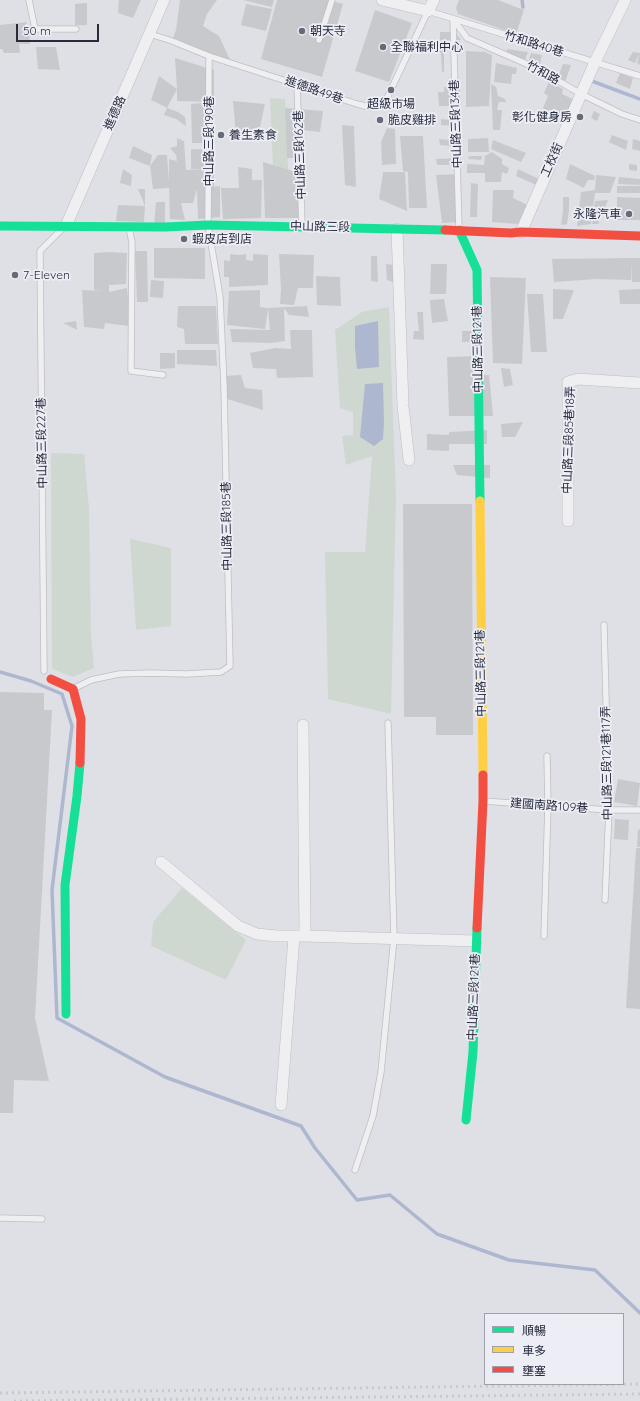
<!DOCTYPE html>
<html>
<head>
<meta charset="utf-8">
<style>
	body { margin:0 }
	#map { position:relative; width:640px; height:1401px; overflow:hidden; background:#dfe0e5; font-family:Quicksand,"Noto Sans TC",sans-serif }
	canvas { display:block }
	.legend { position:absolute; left:484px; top:1313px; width:140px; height:72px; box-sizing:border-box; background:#edeef5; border:1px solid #9ea0ab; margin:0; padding:5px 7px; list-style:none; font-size:12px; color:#272b3d }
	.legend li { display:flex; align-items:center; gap:8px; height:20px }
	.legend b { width:20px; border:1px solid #9ea0ab }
	.scale { position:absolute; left:16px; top:24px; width:83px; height:18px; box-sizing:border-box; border:2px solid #272b3d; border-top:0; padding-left:5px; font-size:12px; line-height:14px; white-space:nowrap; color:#272b3d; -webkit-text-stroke:3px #edeef5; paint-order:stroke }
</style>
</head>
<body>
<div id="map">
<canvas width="640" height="1401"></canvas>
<ul class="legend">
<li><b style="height:5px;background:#16e098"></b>順暢</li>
<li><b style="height:5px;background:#ffcf43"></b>車多</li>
<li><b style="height:5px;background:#f24e42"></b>壅塞</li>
</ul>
<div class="scale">50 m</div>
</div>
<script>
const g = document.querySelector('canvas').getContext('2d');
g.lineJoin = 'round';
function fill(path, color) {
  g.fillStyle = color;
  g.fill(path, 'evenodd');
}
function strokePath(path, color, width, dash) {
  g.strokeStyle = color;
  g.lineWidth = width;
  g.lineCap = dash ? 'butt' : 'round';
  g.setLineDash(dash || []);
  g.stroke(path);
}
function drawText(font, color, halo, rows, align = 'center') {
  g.font = font + ' Quicksand,"Noto Sans TC",sans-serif';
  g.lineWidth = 3.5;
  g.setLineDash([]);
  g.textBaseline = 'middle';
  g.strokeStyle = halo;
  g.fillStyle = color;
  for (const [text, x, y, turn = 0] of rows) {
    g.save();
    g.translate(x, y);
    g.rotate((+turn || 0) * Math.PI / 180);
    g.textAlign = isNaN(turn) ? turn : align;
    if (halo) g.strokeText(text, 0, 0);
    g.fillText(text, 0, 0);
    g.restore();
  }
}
const green = new Path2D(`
	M270,98L285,99L290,213L275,214Z
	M389,307L396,496L391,714L328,699L325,552H365L372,456L346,465L342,436L353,435V412L340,408L335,330L362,312Z
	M51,453L84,454L89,508L91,636L94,668L73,677L52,669Z
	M130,539L171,548V626L136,630Z
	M182,888L246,940L226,980L151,946L153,922Z`);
const water = new Path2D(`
	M378,321L379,367L357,369L355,348V326Z
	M383,383L384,422L383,439L374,446L360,437L365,384Z`);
const stream = new Path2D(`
	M522,0L523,7
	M589,80L640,99
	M0,672L31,681L62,694L72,726L52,890L57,1018L165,1077L301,1126L315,1148L357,1200L390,1195L437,1234L509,1260L595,1270L640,1313`);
const building = new Path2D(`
	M119,0H141L133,18L118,13Z
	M180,0H217L207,14L203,26L219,36L231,62L172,41L176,30Z
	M243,0H274L272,7Z
	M277,0H328L343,4L322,77L261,59Z
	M459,0H498L524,10L516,34L458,14L456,8Z
	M87,3V25H75V4Z
	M246,4L272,9L266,31L241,25Z
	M375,10L412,23L389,82L355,71Z
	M27,22L26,30L29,31L30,44H19L20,53H4L2,49H0V25Z
	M440,32H455L461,40H440Z
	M439,41H444V72H442L441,53L439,52Z
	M460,41L461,52H455V42Z
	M36,47H56L60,70L38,69Z
	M507,49L528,52L525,60L507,54Z
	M466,51L485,52L492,55L489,106L466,107Z
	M633,52L640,53V65L637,63L639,54L635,63L628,60Z
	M531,53L542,55L540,64L529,60Z
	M175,58L214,70V143H192L191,104L212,102L177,101V89L167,108L151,100L159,76L177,89Z
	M496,63L517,68L516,74H512L511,84L494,82Z
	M563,64L571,65L565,82L558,77Z
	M620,73L633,78L630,89L616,83Z
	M549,82L563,89L562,94L579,102L572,120L549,110L546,117H542L545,110L543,108L548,96L544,93Z
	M491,84L496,87L498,96L505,99L506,102H499L498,105L497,110H502L500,130H493Z
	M444,87L460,88V106H439L438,92H444Z
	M233,101L265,104L258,136H236Z
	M167,108L178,112L185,117L186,126L176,119L164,115Z
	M285,108L323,111L320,132L302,130L303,115L300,138L301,158H287Z
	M594,111L600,114L597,121L591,118Z
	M441,119L453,120V126L441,125Z
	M342,125L354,126L356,187L345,185Z
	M387,128L395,129L396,164L382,165L381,142Z
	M612,135L628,141L626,150L609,142Z
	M400,136H423L427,208H409L408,172L403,171Z
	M177,138L184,141L186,170L207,169H191V149L214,150V187L220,186V217L198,219L197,189L193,203H181L185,220L170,219L169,188L153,189L150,166L158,155H167L169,182V159L177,161L176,155L170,148L177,146Z
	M488,138L489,152H468V139Z
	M439,139L459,141L460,147L440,145Z
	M633,139L640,141V151L632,149Z
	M493,140L526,153L521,162L491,149Z
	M133,146L152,155L150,166L129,158Z
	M492,152L502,159V164L509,168L507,174L502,172L501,182H485V173H467V164L484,165L485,156Z
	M469,156H482L481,160L468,159Z
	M459,158V165H437L436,159Z
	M263,162L296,172L301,218H265Z
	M570,164L595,176L594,180H588L584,188L566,179Z
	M629,164L637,165V171L629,170Z
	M238,167L252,169V180H262L261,218L223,219L221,188H239Z
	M123,169L132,175L131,186L120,183Z
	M518,169L545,182L541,187L516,176Z
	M383,172H405L407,211L379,199Z
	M460,174L462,222L442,223L436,175Z
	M596,175L616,177L610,193H595L591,224L577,226L581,192L595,190Z
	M619,177L640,179V185L618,184Z
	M471,183L478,184L477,217H470Z
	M617,186H640V193H617Z
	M138,189H145V206Z
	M493,190H514L513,198L532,207L519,224L492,222Z
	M563,197H569V210L567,224L561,225L563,211Z
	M617,197L640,198V220H617Z
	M608,200L598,224H592L595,201Z
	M156,202H165V227H154Z
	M118,205L145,206L144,222L116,221Z
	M154,248H205V279L154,278Z
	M135,251H147L148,302H137Z
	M110,252L127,253L126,284L109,285V292L127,288L130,317L129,326L105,323L106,316L104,329L84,327L82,290L103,291L94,290V253Z
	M230,254L239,255L246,254V260L253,261V254L268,255V285L229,287V277H224V260L230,261Z
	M279,254L314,255L313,288H298L294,305L280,304L281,289Z
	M371,256H377L378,282L371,281Z
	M631,258H640V282H632L631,263V280L597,279L554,282L552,259Z
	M386,264L393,265V282L387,280Z
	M431,264H447L446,294H430Z
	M316,276L340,277L341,306L317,305Z
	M490,277L526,278L522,364L493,363Z
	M151,280L164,281L163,298L150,297Z
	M553,289L574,290L563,319H553Z
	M640,289V304H620L619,290Z
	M260,290V307L268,308L265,329L227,325L229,291Z
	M527,294H543L547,352H531Z
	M444,299L448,321L432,323L430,300Z
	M178,306H216L218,344H185L184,329L177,327Z
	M307,306L309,317L289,315L284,308L285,341L271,343L232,342L230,329L270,330L268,308Z
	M417,312H423L424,340L413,339L414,331H419Z
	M76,321L77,330L63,323Z
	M290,330H312L313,377L277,378L276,369L253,368L250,353L275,348L291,349Z
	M462,331H481V342H462Z
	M177,350H216L217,366L177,364Z
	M160,353H175V368L160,369Z
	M481,356V375H489L493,416H449L447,357Z
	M501,368L510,369L513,385L504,387Z
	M241,375L245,388L262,390L263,410L227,399L224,376Z
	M523,422L515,437H502L501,424Z
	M487,430V444H449V451L427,450V434L449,435V440V432Z
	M453,465H490V478L457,475Z
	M403,504H472L473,735H436V717H404Z
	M0,692L44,693V710H52L35,1018L49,1081L14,1080L13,1113H0Z
	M618,779L640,783L637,806L614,802Z
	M615,819L629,820L628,840L614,839Z
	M638,829L640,830V847H637Z
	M636,848H640V1009L626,1008Z`);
const lane = new Path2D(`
	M29,0L35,29H76
	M453,19L467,38L536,68L581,94L622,114L640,120
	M453,19L459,229
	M150,34L172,41L209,56L357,104L369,107L381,104L388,96L428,11L640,76
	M319,40L332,0
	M297,84L302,225
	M129,228L132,242L131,371L163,375
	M604,625L609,810L605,900
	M44,671L40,251L61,230
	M73,689L91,680L119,674L150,673L187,674L221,672L230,666L224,387L220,297L208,225L209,56
	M483,801L609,810H640
	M544,936L548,805L547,756
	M355,1170L373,1116L381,1072L394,938L388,723
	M0,1218L42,1219`);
const street = new Path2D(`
	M382,0L428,11L434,0
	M66,226L164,0
	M397,229L403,406L409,460
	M521,232L595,62L625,0
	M568,521V382L578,379L640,383
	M303,725L305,936
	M161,862L238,926L257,934L277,936H305L476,941
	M281,1105L294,937`);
const fast = new Path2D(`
	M0,226L165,227L208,225L445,230
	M459,230L477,270L480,501
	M66,1014L65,885L77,796L80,763
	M466,1120L473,1052L477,928`);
const slow = new Path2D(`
	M480,501L483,775`);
const jam = new Path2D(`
	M445,230L511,233L521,232L640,236
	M51,679L73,689L81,719L80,763
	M477,928L483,801V775`);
const rail = new Path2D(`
	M0,1393L640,1384
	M14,1401L640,1394`);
const markers = [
	[302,31,4,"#676a78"],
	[383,47,4,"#676a78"],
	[391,90,4,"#676a78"],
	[580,117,4,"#676a78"],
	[380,120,4,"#676a78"],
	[221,135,4,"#676a78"],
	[629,214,4,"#676a78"],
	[184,239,4,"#676a78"],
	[15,275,4,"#676a78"]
];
const poiNames = [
	["朝天寺",310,31],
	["全聯福利中心",391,47],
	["超級市場",391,104,"center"],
	["彰化健身房",572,117,"right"],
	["脆皮雞排",388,120],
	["養生素食",229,135],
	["永隆汽車",621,214,"right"],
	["蝦皮店到店",192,239],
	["7-Eleven",23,275]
];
const streetNames = [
	["竹和路40巷",534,44,17],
	["竹和路",543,73,28],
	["進德路49巷",314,90,19],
	["進德路",115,113,-66],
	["中山路三段134巷",456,124,-92],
	["中山路三段190巷",209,141,-90],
	["中山路三段162巷",300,155,-92],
	["工校街",552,160,-66],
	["中山路三段",320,227,1],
	["中山路三段121巷",478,349,-91],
	["中山路三段85巷18弄",569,440,-88],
	["中山路三段227巷",42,443,-91],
	["中山路三段185巷",227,526,-91],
	["中山路三段121巷",481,673,-91],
	["中山路三段121巷117弄",607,763,-91],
	["建國南路109巷",549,806,4],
	["中山路三段121巷",474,997,-88]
];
fill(green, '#ced8d0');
fill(water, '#aeb7d0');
strokePath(stream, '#aeb7d0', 3.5);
fill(building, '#c8c9cd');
strokePath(lane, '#bebec3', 7);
strokePath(street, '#bebec3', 12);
strokePath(lane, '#efeff1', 5.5);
strokePath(street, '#efeff1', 11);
strokePath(fast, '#16e098', 9);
strokePath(slow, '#ffcf43', 9);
strokePath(jam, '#f24e42', 9);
strokePath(rail, '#c8c9cd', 3, [2, 4]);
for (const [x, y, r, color] of markers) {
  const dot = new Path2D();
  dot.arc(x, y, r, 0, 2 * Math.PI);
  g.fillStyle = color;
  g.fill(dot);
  strokePath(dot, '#edeef5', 1.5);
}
drawText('12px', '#272b3d', '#edeef5', poiNames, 'left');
drawText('12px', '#272b3d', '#edeef5', streetNames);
</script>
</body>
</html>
